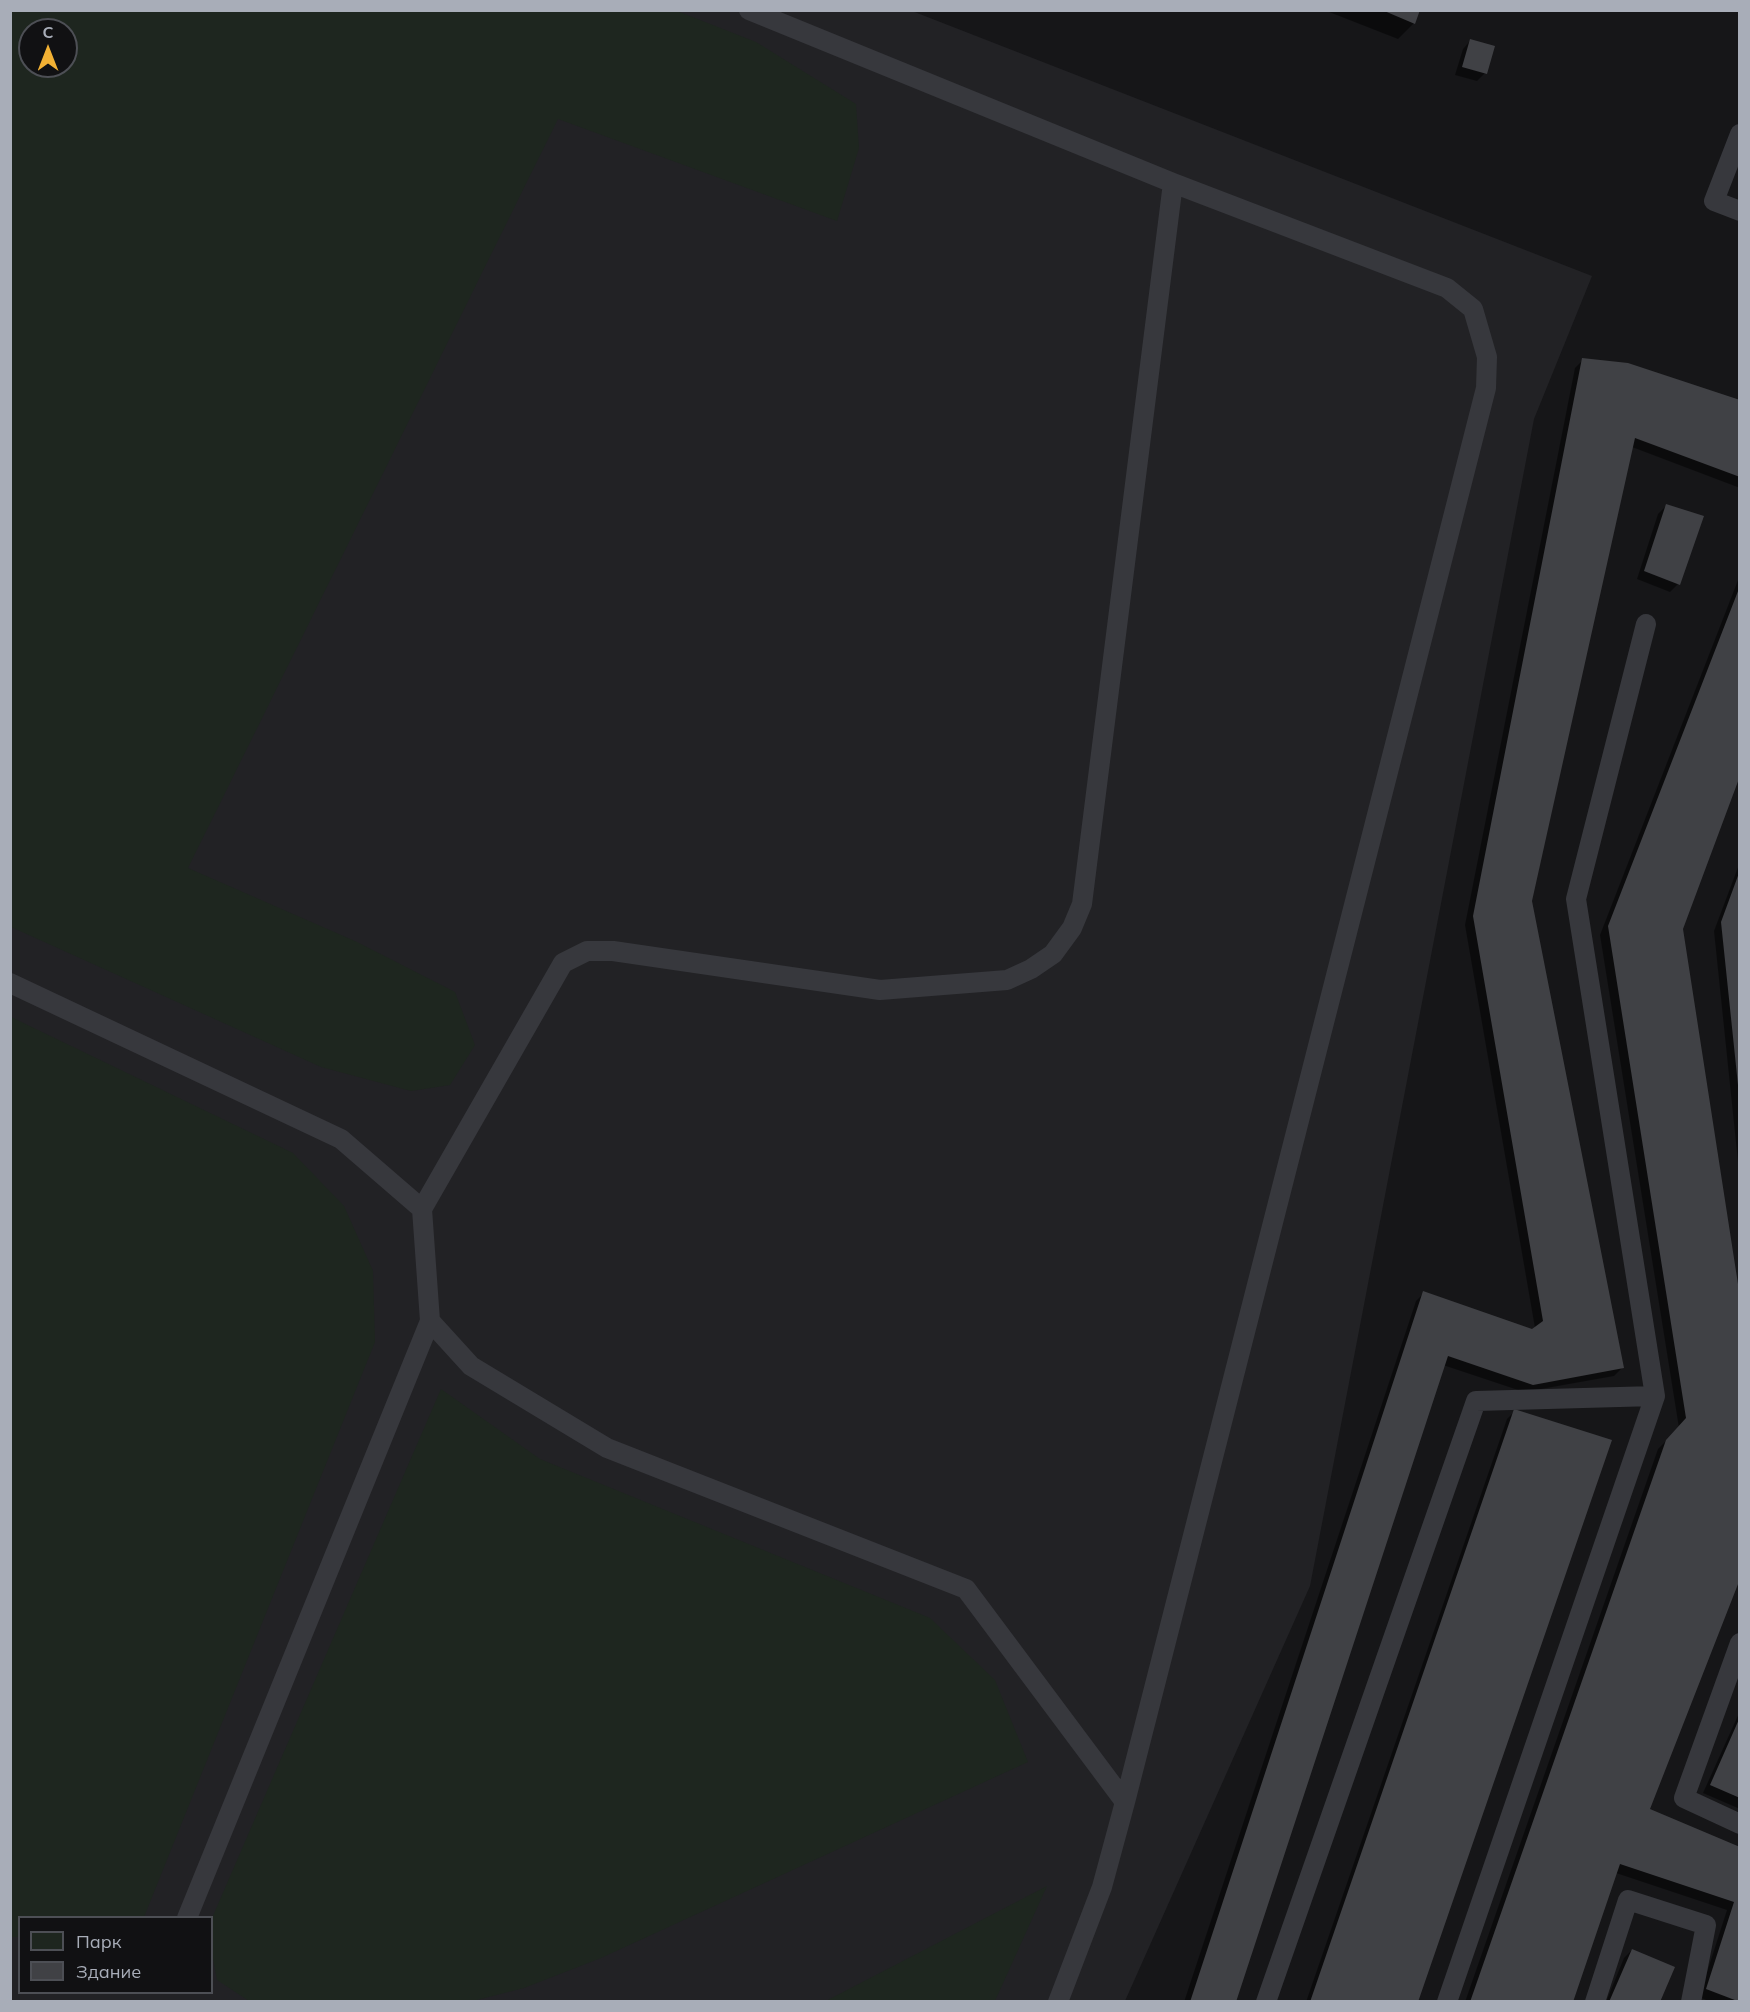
<!DOCTYPE html>
<html>
<head>
<meta charset="utf-8">
<style>
	body { margin:0 }
	#map { position:relative; width:1750px; height:2012px; overflow:hidden; background:#161618; font-family:Mulish,sans-serif }
	canvas { display:block }
	.frame { position:absolute; inset:0; border:12px solid #a8adb8; pointer-events:none }
	.legend { position:absolute; left:18px; top:1916px; width:195px; height:78px; box-sizing:border-box; background:#111113; border:2px solid #4d4f55; margin:0; padding:8px 10px; list-style:none; font-size:18px; color:#a8adb8 }
	.legend li { display:flex; align-items:center; gap:12px; height:30px }
	.legend b { width:30px; border:2px solid #4d4f55 }
	.north { position:absolute; left:18px; top:18px; width:60px; height:60px; box-sizing:border-box; background:#111113; border:2px solid #4d4f55; border-radius:50%; rotate:0deg; font-size:16px; font-weight:700; line-height:24px; text-align:center; color:#a8adb8 }
	.north::after { content:''; display:block; margin:auto; width:21px; height:27px; background:#f2b134; clip-path:polygon(50% 0,100% 100%,50% 72%,0 100%) }
</style>
</head>
<body>
<div id="map">
<canvas width="1750" height="2012"></canvas>
<div class="frame"></div>
<ul class="legend">
<li><b style="height:16px;background:#1e261f"></b>Парк</li>
<li><b style="height:16px;background:#404145"></b>Здание</li>
</ul>
<div class="north">С</div>
</div>
<script>
const g = document.querySelector('canvas').getContext('2d');
g.lineJoin = 'round';
function fill(path, color) {
  g.fillStyle = color;
  g.fill(path, 'evenodd');
}
function strokePath(path, color, width, dash) {
  g.strokeStyle = color;
  g.lineWidth = width;
  g.lineCap = dash ? 'butt' : 'round';
  g.setLineDash(dash || []);
  g.stroke(path);
}
const built = new Path2D(`
	M11,11H912L1592,276L1534,419L1310,1586L1125,2001L11,2002ZM30,30H66V66H30ZM20,1918H212V1992H20Z`);
const green = new Path2D(`
	M11,10L677,11L756,42L856,104L859,148L837,221L558,119L188,868L357,942L455,992L475,1045L450,1085L411,1091L321,1067L11,927ZM30,30H66V66H30Z
	M11,1017L293,1153L344,1206L373,1271L375,1342L144,1917L20,1918L19,1937H10Z
	M441,1389L540,1459L930,1618L995,1680L1028,1762L601,1958L524,1988L469,2002L249,2001L217,1980L212,1954V1918Z
	M1047,1886L995,2001H826Z`);
const shadow = new Path2D(`
	M1324,10H1419L1414,23L1398,39Z
	M1470,41L1485,73L1477,81L1455,75L1463,49Z
	M1583,360L1740,402V488L1632,447L1530,901L1622,1368L1614,1376L1524,1392L1443,1365L1234,2002H1184L1416,1301L1424,1293L1532,1331L1535,1328L1465,925L1575,368Z
	M1666,506L1678,584L1670,592L1637,579L1658,514Z
	M1740,575V772L1682,929L1740,1307L1648,1810L1740,1849V2002H1711L1699,1997L1727,1910L1616,1873L1572,2002H1465L1658,1449L1679,1428L1600,935Z
	M1740,862V1181L1714,931Z
	M1515,1411L1416,2002H1306L1507,1419Z
	M1740,1711V1809L1703,1793Z
	M1632,1950L1659,2002H1606L1624,1958Z`);
const building = new Path2D(`
	M1382,10H1420L1415,24Z
	M1470,39L1495,46L1487,74L1462,67Z
	M1582,358L1628,363L1740,400V477L1635,438L1532,901L1624,1368L1533,1385L1448,1356L1236,2002H1190L1423,1291L1532,1329L1543,1321L1473,916Z
	M1666,504L1704,516L1680,585L1644,571Z
	M1740,586V776L1683,929L1740,1297V1579L1650,1809L1740,1847V2002L1706,1989L1734,1902L1620,1864L1573,2002H1470L1666,1440L1686,1418L1608,926Z
	M1739,873L1740,1085H1738L1721,922Z
	M1514,1409L1612,1440L1418,2002H1310Z
	M1740,1717V1798L1710,1785Z
	M1632,1949L1675,1967L1660,2002H1609Z`);
const lane = new Path2D(`
	M749,10L1173,183L1447,288L1473,309L1487,357L1486,388L1125,1802L1102,1887L1058,2002
	M1740,134L1714,201L1740,211
	M10,983L341,1139L422,1209L430,1321L187,1918
	M422,1209L563,963L587,951H613L880,990L1007,980L1031,969L1053,954L1072,928L1082,904L1173,183
	M430,1321L471,1366L607,1448L966,1589L1125,1802
	M1740,1643L1684,1798L1740,1824
	M1266,2002L1476,1401L1655,1396
	M1447,2002L1655,1396L1576,899L1646,624
	M1595,2002L1628,1900L1706,1925L1691,2002`);
fill(built, '#222225');
fill(green, '#1e261f');
fill(shadow, '#0007');
fill(building, '#404145');
strokePath(lane, '#37383d', 20);
</script>
</body>
</html>
